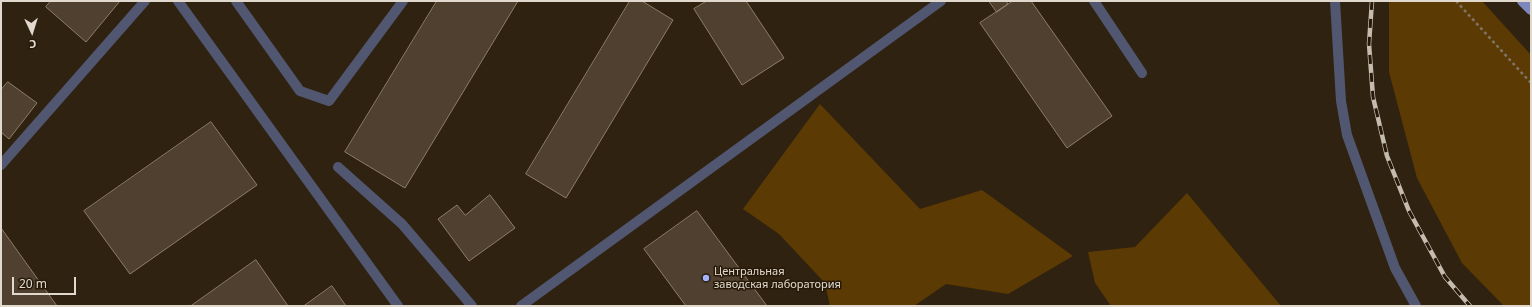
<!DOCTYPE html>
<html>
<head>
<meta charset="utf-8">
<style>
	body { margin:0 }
	#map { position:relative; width:1532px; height:307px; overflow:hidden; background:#302211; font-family:"Noto Sans",sans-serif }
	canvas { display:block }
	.frame { position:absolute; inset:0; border:2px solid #e2d9ce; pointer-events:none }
	.north { position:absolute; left:12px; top:12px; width:40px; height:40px; -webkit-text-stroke:3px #261908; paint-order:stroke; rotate:176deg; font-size:11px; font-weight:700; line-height:16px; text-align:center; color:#e2d9ce }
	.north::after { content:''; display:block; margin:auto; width:14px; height:18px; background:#e2d9ce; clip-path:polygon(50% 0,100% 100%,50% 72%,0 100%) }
	.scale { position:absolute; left:12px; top:277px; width:64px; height:18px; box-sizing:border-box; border:2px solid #e2d9ce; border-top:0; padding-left:5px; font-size:12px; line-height:14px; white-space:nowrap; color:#e2d9ce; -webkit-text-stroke:3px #261908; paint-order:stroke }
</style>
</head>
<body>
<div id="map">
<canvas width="1532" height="307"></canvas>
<div class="frame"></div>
<div class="north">С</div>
<div class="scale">20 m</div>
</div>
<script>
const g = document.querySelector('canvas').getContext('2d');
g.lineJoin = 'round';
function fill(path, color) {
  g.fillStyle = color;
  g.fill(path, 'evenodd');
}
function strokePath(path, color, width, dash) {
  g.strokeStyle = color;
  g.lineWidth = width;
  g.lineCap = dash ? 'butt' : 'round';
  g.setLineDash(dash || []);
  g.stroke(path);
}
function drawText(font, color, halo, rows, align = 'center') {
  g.font = font + ' "Noto Sans",sans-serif';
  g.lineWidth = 3;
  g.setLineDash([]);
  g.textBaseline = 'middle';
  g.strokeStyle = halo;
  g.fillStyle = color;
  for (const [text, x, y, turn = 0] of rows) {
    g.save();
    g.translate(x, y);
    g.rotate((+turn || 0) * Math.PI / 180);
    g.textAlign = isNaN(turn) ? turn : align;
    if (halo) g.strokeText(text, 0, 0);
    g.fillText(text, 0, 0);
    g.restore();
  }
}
const green = new Path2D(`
	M1389,1H1482L1531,55V306H1504L1462,263L1417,178L1389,72Z
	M820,104L920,209L982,190L1073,256L1008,294L946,284L914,306H830L825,283L779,234L743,209Z
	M1187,193L1281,306H1111L1095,283L1088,252L1135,247Z`);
const building = new Path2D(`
	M51,1H120L86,42L46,7Z
	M437,1H518L405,188L345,152Z
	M630,1H642L673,20L566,198L526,174Z
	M707,1H746L784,58L742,85L694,9Z
	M989,1H1006L1008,4L997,12Z
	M1013,1H1031L1112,116L1067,148L980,23Z
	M8,82L37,103L9,139L1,132V90Z
	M211,122L257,185L130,274L84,211Z
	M490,195L515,228L469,261L438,219L457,205L465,215Z
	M697,211L767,306H686L644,249Z
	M1,228L57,306H1Z
	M256,260L288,306H191Z
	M332,286L346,306H304Z`);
const path = new Path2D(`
	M1456,1L1531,83`);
const service = new Path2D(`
	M178,1L398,306
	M236,1L300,91L329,101L403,1
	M1094,1L1142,73
	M1335,1L1341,101L1347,135L1395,268L1416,306
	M1,165L145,1
	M338,167L402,224L472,306
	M521,306L941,1`);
const primary = new Path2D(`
	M1522,1L1531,10`);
const rail = new Path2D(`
	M1372,1L1369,44L1373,97L1387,156L1409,211L1445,277L1470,306`);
const markers = [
	[706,278,4,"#a3b2fd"]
];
const poiNames = [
	["Центральная",714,272],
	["заводская лаборатория",714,285]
];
fill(green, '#5c3a03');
fill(building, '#4f402f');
strokePath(building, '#8d7d69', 1);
strokePath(path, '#807466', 2.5, [3, 3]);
strokePath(service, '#515771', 10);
strokePath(primary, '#7d88bd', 10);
strokePath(rail, '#c5bbaf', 4.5);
strokePath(rail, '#261908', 3, [9]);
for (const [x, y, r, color] of markers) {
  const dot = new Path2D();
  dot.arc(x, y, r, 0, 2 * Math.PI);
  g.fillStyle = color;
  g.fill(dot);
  strokePath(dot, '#261908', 1.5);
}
drawText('11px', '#e2d9ce', '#261908', poiNames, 'left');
</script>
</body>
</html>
